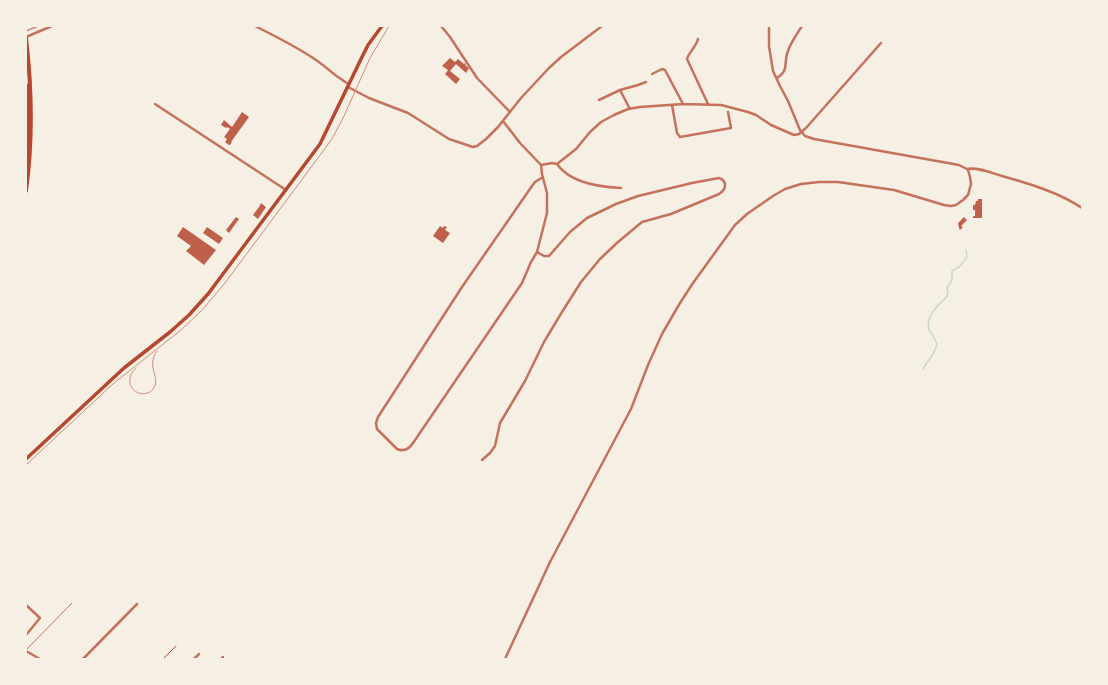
<!DOCTYPE html>
<html>
<head>
<meta charset="utf-8">
<style>
	body { margin:0 }
	#map { position:relative; width:1108px; height:685px; overflow:hidden; background:#f6efe4; font-family:Georgia,serif }
	canvas { display:block }
	.frame { position:absolute; inset:0; border:27px solid #f6efe4; pointer-events:none }
</style>
</head>
<body>
<div id="map">
<canvas width="1108" height="685"></canvas>
<div class="frame"></div>
</div>
<script>
const g = document.querySelector('canvas').getContext('2d');
g.lineJoin = 'round';
function strokePath(path, color, width, dash) {
  g.strokeStyle = color;
  g.lineWidth = width;
  g.lineCap = dash ? 'butt' : 'round';
  g.setLineDash(dash || []);
  g.stroke(path);
}
function fill(path, color) {
  g.fillStyle = color;
  g.fill(path, 'evenodd');
}
const stream = new Path2D(`
	M923,369C928,360 935,354 937,344L932,334L929,330C927,323 930,314 935,309C940,301 951,298 947,288L952,280V271L959,267L965,260L967,256L966,250`);
const building = new Path2D(`
	M450,58L455,62L458,59L464,64L465,63L466,64L465,65L469,68L466,73L456,64L450,71L460,79L456,84L445,74L448,70L442,66Z
	M242,112L249,117L231,142H232L230,145H229L225,142L227,139L224,137L230,129L227,127L226,128L221,125L224,120L232,127Z
	M978,199H982V218H973V216H975V210H973V205H975L976,201H978Z
	M261,203L266,207L258,219L253,215L259,207Z
	M236,217L239,219L229,233L226,230Z
	M964,217L967,220L961,226L963,227L960,230L959,228L958,223Z
	M440,226L443,228L444,226L447,227L445,230L450,233L443,243L433,236Z
	M183,227L216,250L204,265L186,251L191,246L177,236Z
	M207,227L223,238L219,244L203,233Z`);
const path = new Path2D(`
	M163,659L176,646`);
const service = new Path2D(`
	M26,650L72,603`);
const minor = new Path2D(`
	M255,26C275,36 295,46 313,58C326,66 335,77 349,84
	M441,26L450,37L477,78L510,112
	M26,37L52,26
	M698,39C696,47 689,52 687,59L708,104
	M652,74L662,69L665,70L683,104
	M777,78C790,70 783,62 788,51C791,42 797,34 802,26
	M348,87L369,98L408,113L449,139L473,147L477,146L486,139L498,127L521,98L549,68L561,57L602,26
	M599,100L620,90
	M155,104L286,190
	M672,105L677,133L680,137L731,128L728,112
	M630,109L620,90L638,85L646,82
	M503,121L520,143L541,165
	M557,164L576,149L590,132L601,122L614,115L628,109L640,107L683,104L721,105L748,112L756,115L771,125L794,135L799,134L806,128L881,43
	M541,165L542,174L547,193V213L537,252L531,262L522,283L413,443C409,449 404,452 397,449L377,429L376,423L378,417L462,287L532,186L535,182L543,177
	M541,165L552,163L557,164C570,183 599,187 621,188
	M967,169C979,167 991,173 1002,176C1030,184 1058,192 1082,208
	M482,460L490,453L495,446L500,423L525,381L544,342L562,312L581,282L600,259L618,242L642,222L671,214L719,194C726,190 728,181 719,178L692,183L638,196L616,204L587,218L570,232L549,256H544L537,252
	M26,605L40,618L26,635
	M26,651L40,659
	M83,659L137,604
	M194,659L199,654
	M221,659L223,657
	M505,659L550,562L631,409L648,365L662,334L680,303L693,283L735,225L747,214L773,196L785,189L801,184L819,182H838L894,190L944,205L951,206L956,205L963,200L968,195L971,184L970,177L968,170L967,169L959,165L814,139L805,136L800,130L788,101L780,86L773,71L769,46V26`);
const primary = new Path2D(`
	M26,459L124,368L170,332L189,315L208,294L320,144L362,57L368,45L382,26`);
const trunk = new Path2D(`
	M26,38C32,89 33,140 26,191
	M26,85L28,127L26,160`);
const tram = new Path2D(`
	M136,368C133,371 130,375 130,379C128,392 145,399 153,389C162,378 145,367 157,351
	M26,465L114,383L181,330L202,310L225,283L332,139L344,116L370,58L389,26`);
const rail = new Path2D(`
	M26,31L38,26`);
strokePath(stream, '#c9d6d2', 1.5);
fill(building, '#bf614a');
strokePath(path, '#b5482f', 1);
strokePath(service, '#c5725c', 1);
strokePath(minor, '#c5725c', 2.5);
strokePath(primary, '#b5482f', 3.5);
strokePath(trunk, '#b5482f', 4);
strokePath(tram, '#cf8b77', 1);
strokePath(rail, '#cf8b77', 1.5);
</script>
</body>
</html>
